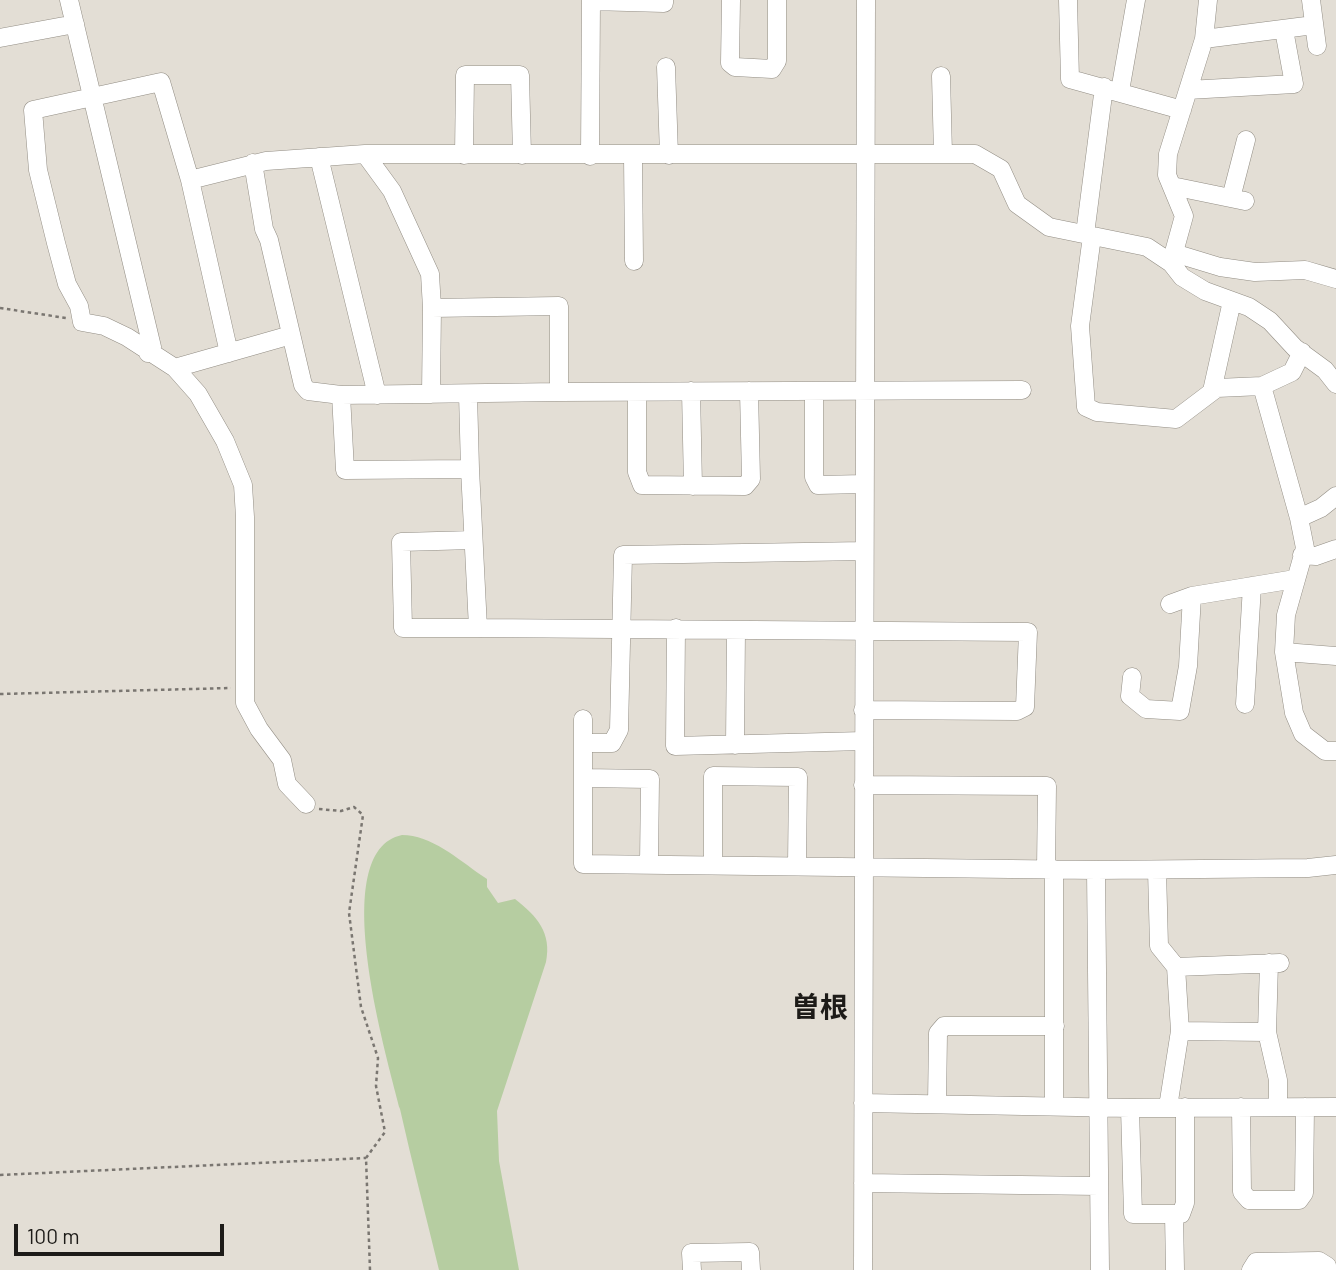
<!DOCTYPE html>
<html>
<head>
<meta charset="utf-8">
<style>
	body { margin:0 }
	#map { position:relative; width:1336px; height:1270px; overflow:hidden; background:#e3ded5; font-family:Barlow,sans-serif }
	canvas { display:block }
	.scale { position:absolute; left:14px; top:1224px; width:210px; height:32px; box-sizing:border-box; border:4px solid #1d1b18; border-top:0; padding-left:9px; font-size:21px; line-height:24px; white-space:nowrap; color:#1d1b18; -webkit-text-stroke:5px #e3ded5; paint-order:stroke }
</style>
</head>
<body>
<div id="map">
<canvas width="1336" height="1270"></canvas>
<div class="scale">100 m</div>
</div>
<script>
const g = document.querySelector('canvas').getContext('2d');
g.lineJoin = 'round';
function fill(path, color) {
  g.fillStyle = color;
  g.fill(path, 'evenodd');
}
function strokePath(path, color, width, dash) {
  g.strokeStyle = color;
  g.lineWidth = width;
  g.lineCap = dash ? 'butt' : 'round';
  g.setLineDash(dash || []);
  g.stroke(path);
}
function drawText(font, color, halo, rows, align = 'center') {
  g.font = font + ' Barlow,"Noto Sans JP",sans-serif';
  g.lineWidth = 5;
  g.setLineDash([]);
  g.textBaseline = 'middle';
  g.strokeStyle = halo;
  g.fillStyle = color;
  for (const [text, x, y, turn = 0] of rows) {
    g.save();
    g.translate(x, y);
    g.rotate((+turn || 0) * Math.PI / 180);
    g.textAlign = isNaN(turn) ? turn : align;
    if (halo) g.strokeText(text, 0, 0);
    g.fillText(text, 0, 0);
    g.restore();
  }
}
const green = new Path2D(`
	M402,835C431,835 458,859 481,875L487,879V887L498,903L515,899C537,916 552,933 546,962L497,1111L499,1161L519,1270H439C426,1216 412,1163 400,1109C388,1060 325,851 402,835Z`);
const path = new Path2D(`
	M0,308L66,318
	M0,694L231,688
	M319,809L341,811L354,807L363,815L349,913L361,1007L378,1058L376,1086L385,1132L366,1158L370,1270
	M0,1175L366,1158`);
const minor = new Path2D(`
	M69,0L152,347L148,353
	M731,0L730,63L735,67L772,69L777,61V0
	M1068,0L1070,79L1182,110
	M1311,0L1317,46
	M591,1L664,3V0
	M0,38L75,24
	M1204,39L1314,25
	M666,67L669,155
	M941,76L943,154
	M1188,90L1294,84L1284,30
	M1120,91L1136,0
	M365,154L392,191L430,274L432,308L559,306V392
	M464,155L465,75H520L522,155
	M590,156L591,0
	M633,156L634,261
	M319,157L377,395
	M253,163L264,229L269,240L303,385L308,391L341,395L559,392L1022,390
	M190,180L266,161L365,154H975L1001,169L1017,204L1049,227L1147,247L1171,263L1182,277L1205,291L1249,307L1270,321L1295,348L1325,370L1336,384
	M1172,186L1245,201
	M1231,198L1246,140
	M1085,234L1104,87
	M1092,236L1080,326L1086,407L1097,412L1176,419L1217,388L1262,386L1292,372L1302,352
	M1174,253L1220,267L1255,272L1305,270L1336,279
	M1171,263L1184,216L1167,175L1168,154L1204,39L1208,0
	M229,353L190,180L161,82L33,110L38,170L56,243L67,284L79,306L82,322L104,326L127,337L175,368L198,394L225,441L243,485L245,517V703L259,729L282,760L287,784L306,804
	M175,368L291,335
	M1262,386L1299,518L1305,548L1286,615L1284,652L1294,713L1303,734L1325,751H1336
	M691,391L693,486
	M814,391V477L818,485L864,484
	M1212,391L1232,301
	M637,392V472L642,485L745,486L751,479L749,391
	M431,394L432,308
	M341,395L345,470L470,469L468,394
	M470,469L478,628H403L401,542L473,540
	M1299,518L1321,508L1336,496
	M1302,555L1316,556L1336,549
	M1170,604L1192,596L1295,579
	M478,628L1028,632L1025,707L1017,711L863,710
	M676,628L675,746L863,741
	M1284,652L1336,656
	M1132,677L1130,696L1146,709L1180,711L1188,666L1192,596
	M1245,704L1252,586
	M583,719V864L1096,870L1308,868L1336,865
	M583,743H612L619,730L623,555L864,551
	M735,745L736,630
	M583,778L650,779L649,864
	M863,785L1047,786L1046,869
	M713,865V776L798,777L797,865
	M1096,870L1100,1270
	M1157,870L1159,946L1176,967L1180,1031L1168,1107
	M1269,963L1267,1032L1278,1080V1107
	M1176,967L1280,963
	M1180,1031L1267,1032
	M863,1103L1130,1108L1336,1107
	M937,1104L938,1033L944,1026H1055
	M1054,1106V869
	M1241,1107L1242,1192L1249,1200H1299L1304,1193L1305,1107
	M1130,1108L1133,1214H1181L1185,1203V1107
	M863,1183L1099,1186
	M1174,1214L1175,1270
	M692,1270L691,1253L750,1252L751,1270
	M863,1270L866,0
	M1251,1270L1256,1262L1319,1261L1327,1266V1270`);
const quarterNames = [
	["曽根",820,1008]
];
fill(green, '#b6cda1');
strokePath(minor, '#928d84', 19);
strokePath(path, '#7a7671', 2.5, [3.5, 3.5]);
strokePath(minor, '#fff', 18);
drawText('bold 28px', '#1d1b18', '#e3ded5', quarterNames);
</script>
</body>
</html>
